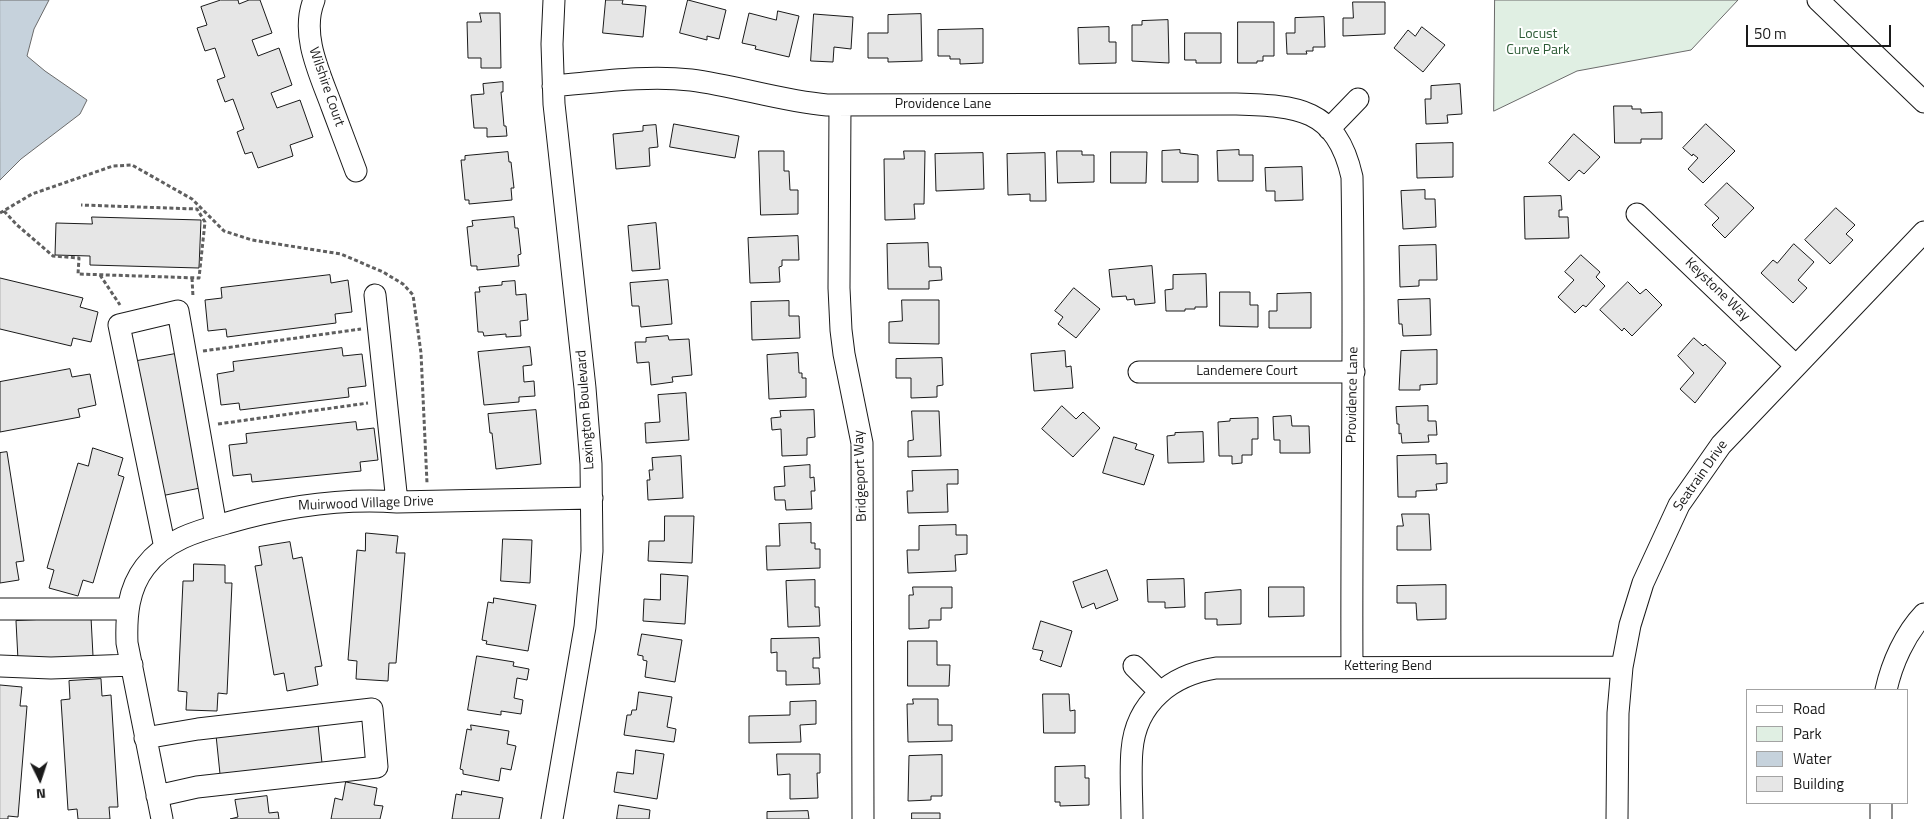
<!DOCTYPE html>
<html>
<head>
<meta charset="utf-8">
<style>
	body { margin:0 }
	#map { position:relative; width:1924px; height:819px; overflow:hidden; background:#fff; font-family:"Titillium Web",sans-serif }
	canvas { display:block }
	.legend { position:absolute; left:1746px; top:689px; width:162px; height:115px; box-sizing:border-box; background:#fff; border:1px solid #a3a3a3; margin:0; padding:6px 9px; list-style:none; font-size:15px; color:#1a1a1a }
	.legend li { display:flex; align-items:center; gap:10px; height:25px }
	.legend b { width:25px; border:1px solid #a3a3a3 }
	.north { position:absolute; left:15px; top:754px; width:50px; height:50px; -webkit-text-stroke:4px #fff; paint-order:stroke; rotate:176deg; font-size:14px; font-weight:700; line-height:20px; text-align:center; color:#1a1a1a }
	.north::after { content:''; display:block; margin:auto; width:18px; height:22px; background:#1a1a1a; clip-path:polygon(50% 0,100% 100%,50% 72%,0 100%) }
	.scale { position:absolute; left:1746px; top:25px; width:145px; height:22px; box-sizing:border-box; border:2px solid #1a1a1a; border-top:0; padding-left:6px; font-size:15px; line-height:18px; white-space:nowrap; color:#1a1a1a; -webkit-text-stroke:4px #fff; paint-order:stroke }
</style>
</head>
<body>
<div id="map">
<canvas width="1924" height="819"></canvas>
<ul class="legend">
<li><b style="height:6px;background:#fff"></b>Road</li>
<li><b style="height:14px;background:#e0efe3"></b>Park</li>
<li><b style="height:14px;background:#c6d2dc"></b>Water</li>
<li><b style="height:14px;background:#e6e6e6"></b>Building</li>
</ul>
<div class="north">N</div>
<div class="scale">50 m</div>
</div>
<script>
const g = document.querySelector('canvas').getContext('2d');
g.lineJoin = 'round';
function fill(path, color) {
  g.fillStyle = color;
  g.fill(path, 'evenodd');
}
function strokePath(path, color, width, dash) {
  g.strokeStyle = color;
  g.lineWidth = width;
  g.lineCap = dash ? 'butt' : 'round';
  g.setLineDash(dash || []);
  g.stroke(path);
}
function drawText(font, color, halo, rows, align = 'center') {
  g.font = font + ' "Titillium Web",sans-serif';
  g.lineWidth = 4;
  g.setLineDash([]);
  g.textBaseline = 'middle';
  g.strokeStyle = halo;
  g.fillStyle = color;
  for (const [text, x, y, turn = 0] of rows) {
    g.save();
    g.translate(x, y);
    g.rotate((+turn || 0) * Math.PI / 180);
    g.textAlign = isNaN(turn) ? turn : align;
    if (halo) g.strokeText(text, 0, 0);
    g.fillText(text, 0, 0);
    g.restore();
  }
}
const green = new Path2D(`
	M1495,0H1738L1691,50L1577,71L1494,111Z`);
const water = new Path2D(`
	M0,0H49L34,29L27,56L45,71L87,100L80,114L21,159L0,180Z`);
const building = new Path2D(`
	M221,0H238L239,4L249,0H260L272,33L252,40L258,56L279,48L292,85L271,93L277,108L300,100L313,137L290,145L293,156L258,168L252,152L245,154L237,132L244,129L233,99L225,102L217,80L225,77L215,48L205,51L197,28L207,25L201,7Z
	M606,0H623L622,4L646,6L643,37L603,33Z
	M688,0L726,10L719,39L707,36V40L680,33Z
	M1353,2H1385V34L1343,36V18H1353Z
	M778,11L799,16L789,57L755,49L756,46L742,43L749,13L776,20Z
	M480,13H500L501,68H481V58H468L467,22H481Z
	M814,14L853,17L851,49L834,47L833,62L811,61Z
	M921,14L922,61L888,62V58H868V33H888V15Z
	M1324,17L1325,47H1313V51H1306L1307,54H1287L1286,33H1295V18Z
	M1168,20L1169,63L1132,61V25H1142V21Z
	M1238,22H1274V56H1263V61H1257V63H1238Z
	M1109,27V42H1116V63L1079,64L1078,28Z
	M1422,27L1445,45L1423,72L1394,48L1408,30L1415,36Z
	M983,29V63L960,64V59H950V56H938V30Z
	M1185,33H1221V63H1196V60H1185Z
	M503,82V92H501L504,126H506L507,136L487,137V128H474L471,95L484,94L483,84Z
	M1460,84L1462,114L1447,115L1448,123L1426,124L1425,99H1431V86Z
	M1614,106H1632V109H1641V113L1662,112V139H1641V143H1615Z
	M674,124L739,136L735,158L670,147Z
	M1706,124L1735,151L1703,183L1688,169L1698,158L1693,154L1692,156L1683,148Z
	M656,125L658,147L649,148L650,166L616,169L613,134L643,131V126Z
	M1574,134L1600,157L1584,174L1579,170L1569,181L1549,163Z
	M1453,143V177L1417,178L1416,144Z
	M1180,150V153L1198,155V182H1162V151Z
	M1239,150V155H1253V181H1218L1217,151Z
	M759,151H784V171H789L790,190H798V214L761,215Z
	M904,151H925L924,204H914L915,219L885,220L884,159H904Z
	M1057,151H1082V155H1094V182L1058,183Z
	M508,152L509,162H511L514,188H511L512,200L469,204V200H465L461,160H465V156Z
	M1111,152H1147L1146,183H1111Z
	M983,153L984,189L936,191L935,154Z
	M1045,153L1046,201H1030V194L1008,195L1007,154Z
	M1302,167L1303,200L1275,201V191H1266L1265,168Z
	M1727,183L1754,208L1725,238L1712,225L1719,218L1705,205Z
	M1425,190V199H1435L1436,227L1403,229L1401,191Z
	M1561,196L1562,210H1559V217H1568L1569,238L1525,239L1524,197Z
	M1836,208L1855,225L1846,234L1853,240L1830,264L1805,240Z
	M92,217L201,220L199,268L90,265V256L55,255L56,223L92,224Z
	M514,217L515,228H518L521,254L518,255L519,266L477,270V266H471L467,227L473,226L472,221Z
	M656,223L660,269L632,271L628,226Z
	M798,236L799,260H782V266L779,267L780,282L750,283L748,238Z
	M928,243L929,267H941L942,280L929,281V289H888L887,244Z
	M1794,244L1814,262L1798,280L1807,288L1793,303L1761,273L1773,260L1777,263Z
	M1436,245L1437,280H1419V286L1400,287L1399,246Z
	M1581,255L1600,272L1596,277L1605,286L1586,307L1583,305L1575,313L1558,297L1574,280L1565,272Z
	M1152,266L1155,303L1135,305L1134,299L1127,300L1126,296L1112,297L1109,270Z
	M1206,274L1207,307H1195V309H1185V311H1166L1165,290L1173,289V275Z
	M330,275L331,283L348,280L352,312L335,314L336,323L227,337L226,329L208,331L205,300L222,298L221,288Z
	M0,278L83,298L80,307L98,312L91,342L73,338L71,346L0,329Z
	M668,280L672,324L641,327L639,306H632L630,283Z
	M515,281L516,295L526,294L528,320L520,321L521,336L506,337V334L484,336L483,332H478L475,292H480L479,287L502,285V282Z
	M1628,282L1640,294L1646,289L1662,305L1632,336L1624,328L1622,331L1600,310Z
	M1074,288L1100,309L1076,338L1058,324L1063,317L1055,311Z
	M1220,292H1250V305H1258V327L1220,326Z
	M1311,293V328H1269V311H1277V294Z
	M1430,299L1431,335L1403,336L1402,324H1399L1398,300Z
	M902,300H939V344L889,343V322L902,321Z
	M789,301V316H799L800,338L752,340L751,302Z
	M668,336L669,340L689,339L692,375L672,377L673,382L651,385L649,362L637,363L635,342H646V338Z
	M1694,338L1703,346L1705,344L1726,363L1695,403L1680,389L1694,373L1678,356Z
	M530,347L532,365L523,366L524,382L534,381L535,396L519,397V402L484,405L478,352Z
	M342,348L343,356L362,354L366,386L348,388L349,397L240,410L239,403L221,405L217,374L234,371L233,362Z
	M1437,350V384L1420,385V390H1399L1401,351Z
	M1065,351L1066,367L1071,366L1073,388L1034,391L1031,354Z
	M798,353L799,373H802V378H806V397L769,399L767,355Z
	M175,354L200,488L161,496L137,361Z
	M942,358L943,385L937,386V397L911,398V378H896V359Z
	M70,369L72,377L90,374L96,405L78,409L80,417L0,432V382Z
	M686,393L689,440L646,443L645,423L660,422L658,395Z
	M1062,406L1076,419L1083,412L1100,428L1073,457L1042,429Z
	M1428,406V421H1436L1437,435H1428L1429,442L1402,443L1401,433L1399,434V424H1397L1396,407Z
	M536,410L541,464L496,469L492,433H490L488,414Z
	M814,410L815,437L807,438V455L782,456L781,429L772,430L771,418L781,417L780,411Z
	M912,411H939L941,456L908,457V441L913,440Z
	M1291,416L1292,426H1309L1310,453H1280V440H1274L1273,417Z
	M1258,418V439H1252V455H1242V463L1232,464V456H1219L1218,422L1230,421V419Z
	M356,422L357,430L374,428L378,460L360,462L361,471L252,482L251,474L233,476L229,445L247,443L246,434Z
	M1203,432L1204,462L1168,463L1167,436L1175,435V433Z
	M1114,437L1137,444L1135,449L1154,455L1144,485L1103,473Z
	M93,448L123,458L118,475L124,477L93,583L83,580L78,596L49,588L54,570L47,568L78,463L88,466Z
	M7,452L24,561L16,562L19,580L0,583V453Z
	M1436,455V464L1447,463V483L1436,484L1437,490L1416,491V497H1398L1397,456Z
	M681,456L683,498L648,500L647,480H650L649,470H653L652,458Z
	M810,465V478L814,477L815,491H811L812,509L786,510L785,500H775L774,487L785,486L784,467Z
	M958,470V484H947L948,512L908,513L907,491H913L912,471Z
	M1402,514H1429L1431,550H1397V526H1403Z
	M665,516H694L692,563L648,561L649,541H664Z
	M811,523V543H815V549H820V568L767,570L766,546H780L779,524Z
	M956,525V535H967V554L955,555L956,571L908,573L907,550H919V526Z
	M366,533L398,536L396,553H405L396,663H389L388,681L356,679L357,661L348,660L357,550L365,551Z
	M503,539L532,540L530,583L501,581Z
	M290,542L293,559L302,557L322,666L315,667L318,685L287,691L284,673L274,675L255,566L262,565L259,547Z
	M194,564L225,565V583H232L227,694L218,693L217,711L186,710L187,692L178,691L183,581H193Z
	M1107,570L1118,600L1096,609L1094,603L1082,608L1073,582Z
	M661,574L688,576L685,624L643,621L644,599L660,600Z
	M1184,579L1185,607L1165,608V602H1148L1147,580Z
	M815,580V607H819L820,626L788,627L786,581Z
	M1446,585V619L1417,620L1416,603H1397V586Z
	M913,587H952V608H941V620H929V628L909,629V595H913Z
	M1269,587H1304V616L1269,617Z
	M1241,590V624L1217,625V619H1205V593Z
	M494,598L536,605L528,651L486,644L487,641L482,640L488,602L493,603Z
	M91,617L93,656L18,660L16,621Z
	M1041,621L1072,631L1061,667L1040,660L1043,651L1033,649Z
	M642,634L682,640L675,682L645,677L647,661L643,660V656L638,655Z
	M819,638L820,658H813V668H819L820,684L786,685V671H777V652L771,653V639Z
	M908,641H937V665H950L949,686H908Z
	M477,656L514,662L513,666L529,669L527,680L517,678L514,698L523,700L521,714L501,711V715L468,710Z
	M101,679L102,696L111,695L118,807H109L110,819H78L77,809L68,810L61,700L70,699L69,681Z
	M0,685L22,687L20,706H27L18,817L8,816V819H0Z
	M639,692L672,697L667,727L676,729L674,742L624,735L627,715H631L632,710H636Z
	M1043,694H1069L1070,711L1075,710V733H1044Z
	M913,699H938V725H952V741L908,742L907,704H913Z
	M816,701V724L800,725L801,742L749,743V716L790,715V702Z
	M318,724L322,763L220,774L216,735Z
	M471,725L509,731L507,744L516,746L511,770L501,768L499,781L463,774V770L460,769L467,729L471,730Z
	M636,750L664,754L657,799L614,792L617,772L633,774Z
	M777,754H820V773H817L818,798L790,799V774L778,775Z
	M942,755V796H931V800L908,801L909,756Z
	M1085,766V778H1089V805L1060,806V802H1055V767Z
	M346,782L377,788L374,805L383,806L380,819H331L335,798L342,800Z
	M462,791L503,798L499,819H452L456,794L461,795Z
	M267,796L269,813L278,812L279,819H230L238,817L235,800Z
	M619,805L650,810L649,819H617Z
	M808,811L809,819H767V812Z
	M912,813H940V819H912Z`);
const path = new Path2D(`
	M4,211L17,225L53,256L79,258L78,274L199,278L205,222L197,209L81,205
	M0,213L32,194L113,166L132,165L192,199L224,231L252,240L341,254L383,272L403,284L413,295L421,353L427,483
	M100,275L120,305
	M192,278L193,297
	M203,351L361,329
	M218,424L368,403`);
const minor = new Path2D(`
	M314,0C300,35 320,74 332,107C340,128 348,150 356,171
	M1818,0L1924,102
	M553,86C599,82 646,75 691,80C737,86 781,101 827,105L1233,104C1295,106 1336,106 1352,177C1355,340 1351,504 1352,667
	M840,105L839,288L841,330L844,354L862,443L863,819
	M1329,129L1358,99
	M1637,214L1796,366
	M375,295L397,502
	M1139,372H1354
	M165,548L119,325L178,311L216,526
	M0,609H128
	M0,666L51,668L132,665
	M1134,666L1160,692
	M1886,690C1892,663 1905,634 1924,614
	M145,738L198,729L372,709L377,767L197,787L157,796
	M162,819L127,643C126,616 128,589 145,567C165,540 197,531 227,523C282,507 339,498 397,502L592,498
	M552,819L585,627L592,551L591,464L585,388L554,104L552,44L554,0
	M1132,819C1132,796 1130,772 1132,750C1136,702 1172,675 1216,668L1622,667
	M1617,819L1618,713L1622,667L1630,625L1643,583L1679,505L1721,445L1924,232
	M1881,819V803`);
const parkNames = [
	["Locust",1538,35],
	["Curve Park",1538,51]
];
const streetNames = [
	["Wilshire Court",326,87,71],
	["Providence Lane",943,105],
	["Keystone Way",1717,290,44],
	["Landemere Court",1247,372],
	["Providence Lane",1353,395,-89],
	["Lexington Boulevard",586,410,-94],
	["Bridgeport Way",861,476,-92],
	["Seatrain Drive",1701,476,-55],
	["Muirwood Village Drive",366,504,-2],
	["Kettering Bend",1388,667]
];
fill(green, '#e0efe3');
strokePath(green, '#6a6a6a', 1);
fill(water, '#c6d2dc');
strokePath(water, '#6a6a6a', 1);
fill(building, '#e6e6e6');
strokePath(building, '#1a1a1a', 1);
strokePath(minor, '#1a1a1a', 23);
strokePath(path, '#5f5f5f', 3, [4, 2.5]);
strokePath(minor, '#fff', 21);
drawText('14px', '#2b5a34', '#fff', parkNames);
drawText('14px', '#1a1a1a', '#fff', streetNames);
</script>
</body>
</html>
